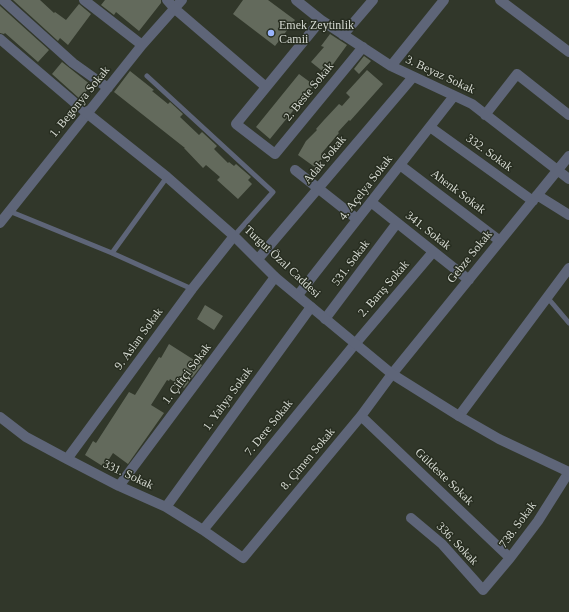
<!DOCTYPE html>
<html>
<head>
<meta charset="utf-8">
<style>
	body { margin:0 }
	canvas { display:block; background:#31372a }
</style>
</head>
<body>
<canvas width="569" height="612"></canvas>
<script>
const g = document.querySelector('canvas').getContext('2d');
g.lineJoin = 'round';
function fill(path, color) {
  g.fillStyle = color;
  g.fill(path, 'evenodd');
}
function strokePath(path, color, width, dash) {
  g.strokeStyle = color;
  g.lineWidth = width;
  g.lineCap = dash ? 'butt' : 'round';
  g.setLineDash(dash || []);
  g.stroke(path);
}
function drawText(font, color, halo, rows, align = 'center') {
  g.font = font + ' Georgia,serif';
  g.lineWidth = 3;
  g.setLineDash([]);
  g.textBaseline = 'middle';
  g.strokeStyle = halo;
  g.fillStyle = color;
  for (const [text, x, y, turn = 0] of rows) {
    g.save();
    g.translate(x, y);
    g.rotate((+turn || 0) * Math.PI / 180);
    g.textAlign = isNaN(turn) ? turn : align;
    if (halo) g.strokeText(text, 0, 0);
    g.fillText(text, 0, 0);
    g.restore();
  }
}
const building = new Path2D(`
	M13,0H40L54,13L55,12L66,20L79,4L91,14L68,45L60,38L58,41Z
	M105,0H161V3L139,31L116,12L114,15L101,5Z
	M243,0H268L295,20L275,46L233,14Z
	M0,6L49,50L38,62L5,33L4,34L0,33Z
	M330,34L347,45L326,74L311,62L324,47L321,46Z
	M364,56L371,61L359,74L354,69Z
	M62,62L91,85L80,99L52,74Z
	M367,70L383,84L350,121L349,120L338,132L339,133L321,154L324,156L316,168L298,155L306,141L317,130L316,129L324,120L339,104L342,106L350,97L346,93Z
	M130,71L154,90L152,91L168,104L170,102L183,114L180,117L199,135L202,132L217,146L214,149L228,163L229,162L234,166L236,164L251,177L248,180L252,184L238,199L217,180L220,177L206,165L203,168L184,148H185L114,92Z
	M299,74L314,85L270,139L256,127Z
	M205,305L223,316L214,330L197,319Z
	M169,344L202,365L184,388L170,379L169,381L167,380L151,405L164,413L128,464L113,453L104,467L85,455L93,441L96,443L129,392L135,395L159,357L161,358Z`);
const service = new Path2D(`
	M147,76L273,192L234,236
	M9,211L112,253L192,289
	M112,253L167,177
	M547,297L569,323`);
const minor = new Path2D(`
	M3,0L73,63L108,88
	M84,0L142,45
	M167,0L175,9L266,87
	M296,0L321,20L391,66L472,104L569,179
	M500,0L569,52
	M321,20L236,124L275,154L363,47
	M343,35L373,0
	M391,66L444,0
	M485,115L517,74L569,115
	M430,127L533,201
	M400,165L500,241
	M295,170L357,219
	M537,195L569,215
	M371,202L469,280
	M0,223L142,45L182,0
	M258,259L413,77
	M298,295L454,96
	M325,319L397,223
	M361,416L510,558
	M459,416L569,268
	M0,417L26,437L67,459L119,486L166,507L203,530L243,558L361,416L392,374L569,156
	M67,459L192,289L234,236
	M119,486L275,277
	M166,507L311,307
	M411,518L442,544L483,590L510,558L538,521L569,472
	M203,530L355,344L433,252`);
const tertiary = new Path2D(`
	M0,39L88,114L167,177L234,236L275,277L392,374L459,416L499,439L569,472`);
const markers = [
	[271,33,4,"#9ab5fd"]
];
const poiNames = [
	["Emek Zeytinlik",279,26],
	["Camii",279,40]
];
const streetNames = [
	["3. Beyaz Sokak",440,75,25],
	["2. Beste Sokak",309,92,-51],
	["1. Begonya Sokak",80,102,-51],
	["332. Sokak",489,153,36],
	["Adak Sokak",325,160,-50],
	["4. Açelya Sokak",366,188,-52],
	["Ahenk Sokak",458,192,37],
	["341. Sokak",428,231,38],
	["Gebze Sokak",470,257,-51],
	["Turgut Özal Caddesi",282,262,43],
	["531. Sokak",351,263,-53],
	["2. Barış Sokak",384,289,-49],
	["9. Aslan Sokak",139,339,-54],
	["1. Çiftçi Sokak",187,374,-53],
	["1. Yahya Sokak",228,399,-54],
	["7. Dere Sokak",269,428,-51],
	["8. Çimen Sokak",308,459,-50],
	["331. Sokak",128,475,25],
	["Güldeste Sokak",444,477,44],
	["738. Sokak",518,525,-54],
	["336. Sokak",457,544,46]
];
fill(building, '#636a5c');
strokePath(service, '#5e6578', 5);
strokePath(minor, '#5e6578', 10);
strokePath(tertiary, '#5e6578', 10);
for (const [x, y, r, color] of markers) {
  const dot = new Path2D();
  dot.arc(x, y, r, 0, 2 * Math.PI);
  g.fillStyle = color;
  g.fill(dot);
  strokePath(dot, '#272d20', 1.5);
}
drawText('12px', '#d5d9d1', '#272d20', poiNames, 'left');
drawText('12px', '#d5d9d1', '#272d20', streetNames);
</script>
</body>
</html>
